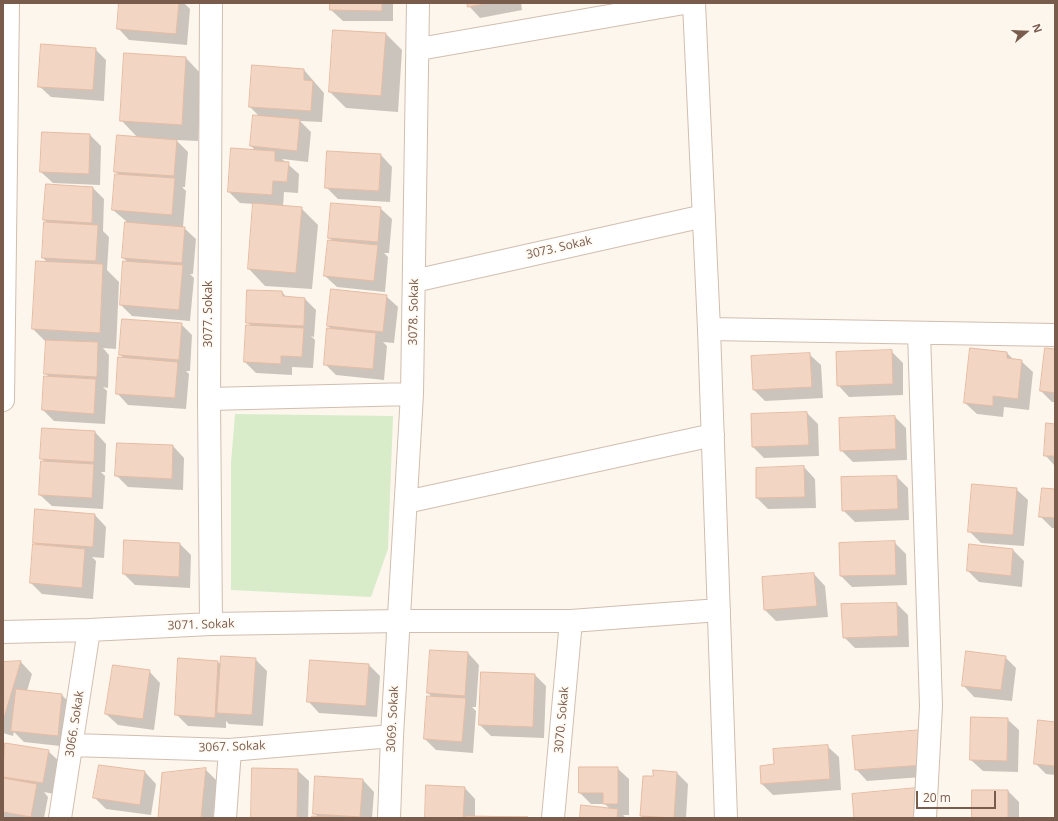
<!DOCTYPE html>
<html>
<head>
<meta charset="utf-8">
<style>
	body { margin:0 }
	#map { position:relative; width:1058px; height:821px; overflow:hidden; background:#fdf6ec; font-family:"Open Sans",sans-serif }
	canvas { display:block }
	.frame { position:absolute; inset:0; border:4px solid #7a5c4d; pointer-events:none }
	.north { position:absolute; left:1006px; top:12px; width:40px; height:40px; -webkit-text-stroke:3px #fffaf3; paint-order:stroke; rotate:71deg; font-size:11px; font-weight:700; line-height:16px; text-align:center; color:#7a5c4d }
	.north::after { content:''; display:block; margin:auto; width:14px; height:18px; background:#7a5c4d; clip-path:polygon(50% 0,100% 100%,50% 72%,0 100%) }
	.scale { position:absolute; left:916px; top:791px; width:80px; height:18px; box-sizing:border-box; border:2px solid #7a5c4d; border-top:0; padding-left:5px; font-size:12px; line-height:14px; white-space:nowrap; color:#7a5c4d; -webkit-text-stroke:3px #fffaf3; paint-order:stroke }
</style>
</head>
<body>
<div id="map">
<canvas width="1058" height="821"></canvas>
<div class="frame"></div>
<div class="north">N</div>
<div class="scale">20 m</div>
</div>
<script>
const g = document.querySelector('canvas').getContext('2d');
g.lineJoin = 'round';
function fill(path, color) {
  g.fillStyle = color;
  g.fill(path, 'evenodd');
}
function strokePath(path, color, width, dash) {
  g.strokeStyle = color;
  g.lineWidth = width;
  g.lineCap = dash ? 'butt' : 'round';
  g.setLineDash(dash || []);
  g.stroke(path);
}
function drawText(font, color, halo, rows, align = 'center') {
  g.font = font + ' "Open Sans",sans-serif';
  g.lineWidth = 3.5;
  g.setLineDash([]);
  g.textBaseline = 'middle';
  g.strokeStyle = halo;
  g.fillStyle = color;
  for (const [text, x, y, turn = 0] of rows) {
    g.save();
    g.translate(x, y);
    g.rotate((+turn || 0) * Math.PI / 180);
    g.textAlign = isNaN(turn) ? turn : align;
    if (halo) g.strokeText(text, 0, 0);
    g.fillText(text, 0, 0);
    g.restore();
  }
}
const green = new Path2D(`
	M235,414L393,416L388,549L371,597L231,590V463Z`);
const shadow = new Path2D(`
	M120,3H184L190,9L187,45L129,40L118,28Z
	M331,3H393V21H343L331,10Z
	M469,3H521L522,10L480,18L469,6Z
	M386,34L402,50L398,112L346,108L330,92Z
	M95,49L106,60L104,101L51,97L39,86Z
	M186,58L202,75L198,141L176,140L188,152L185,187H182L186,191L183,227L196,239L193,274H190L194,278L190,321L132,316L121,305L128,262L123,258L126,221L113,210L119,175L116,172L138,138L121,120Z
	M304,70L324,93L322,122L300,121L311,132L308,162L282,159L299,174L298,193L284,192L283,207L301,208L318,225L312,289L265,286L249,269L254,204L240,203L229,192L255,150L251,146L260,117L250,107Z
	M90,135L101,146L100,185L53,183L41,172Z
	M328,152L381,155L392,167L390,202L338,199L326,187Z
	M47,185L93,188L104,199L103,231L109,237L107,270L119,282L116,349L103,348L109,355L108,388L103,387L107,391L105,424L54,421L43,410L49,377L45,373L47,343L33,329L48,263L43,258L48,223L44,220Z
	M380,208L392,219L389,253H384L388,257L385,292L337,287L325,276L333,241L329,238Z
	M282,292L287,298L305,299L316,310L314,337L311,336L315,340L313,368L292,367V375L256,373L245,362L251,326L247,322Z
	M386,296L398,307L394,343L383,342L387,346L384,380L336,375L325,364L332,330L328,326Z
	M181,324L192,335L190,371H186L189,374L186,409L128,405L117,393L124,358L120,355Z
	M1055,350V402H1052L1041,391Z
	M891,351L903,363V395L849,397L838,385Z
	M1007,353L1014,360L1021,361L1033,372L1029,410L1004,407L1003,417L977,414L965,403Z
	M809,354L821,365L823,398L765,401L754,390Z
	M807,413L818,424L819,456L764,458L753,447Z
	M895,417L906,428L907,460L853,462L841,450Z
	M1055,425V466L1045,455Z
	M95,432L106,444L105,472H101L105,476L103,509L52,506L40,495L45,462L41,458Z
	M173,446L184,458L183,490L128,487L117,476Z
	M804,467L815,479L816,508L768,509L757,498Z
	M897,477L908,488L909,520L855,522L843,510Z
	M1016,489L1028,500L1024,546L981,543L969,531Z
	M1055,490V528H1052L1040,516Z
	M36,510L95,515L106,527L104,558L92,557L96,561L93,599L42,594L31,583L37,546L34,542Z
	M125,541L180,544L191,555L190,588L135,585L124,574Z
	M894,542L906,554L907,585L852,587L841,576Z
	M970,545L1013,550L1024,561L1022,587L979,582L968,571Z
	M814,574L825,586L828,617L776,621L765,610Z
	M897,604L908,615L909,647L855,648L844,637Z
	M431,651L468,653L479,665L476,707H472L476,711L473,753L436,750L425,739L432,697L428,693Z
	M1005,657L1016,668L1012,701L974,697L963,685Z
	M255,659L267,671L263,726L229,724L226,721V728L188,726L176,714L218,662L222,665Z
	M21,662L32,674L27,691L62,695L73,707L69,747L24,742L14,732L13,736L3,733V663Z
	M369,665L380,676L377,717L319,713L308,701Z
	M149,671L160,683L154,730L118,725L106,714Z
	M535,675L546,686L544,738L491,736L480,725Z
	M1007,719L1019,730L1018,772L983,771L971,760Z
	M1055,723V775L1046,774L1035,763Z
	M922,731L936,776L867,781L856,769Z
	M6,744L48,751L60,762L54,794L44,792L48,797L44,818H3V760Z
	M827,746L839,757L841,790L773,795L762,784L761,767L775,765Z
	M617,768L629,779V815H623L626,818H581L610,809L605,804H591L580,793Z
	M205,769L217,781L213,818H159Z
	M297,770L309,781L308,818H252Z
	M145,772L156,784L151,815L106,809L94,797Z
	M677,773L688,784L686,818H643L641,815L654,777Z
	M363,780L374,792L372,818H313L318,817L314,813Z
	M464,787L475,799V817L509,818H426Z
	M973,791H1008L1019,802V818H973Z`);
const building = new Path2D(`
	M119,3H179L176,34L117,29Z
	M330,3H382V11L330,10Z
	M467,3H490L468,7Z
	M333,30L386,33L381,96L329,92Z
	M41,44L96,48L93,90L38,87Z
	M124,53L186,57L182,125L120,121Z
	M252,65L304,69V80L313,81L311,111L249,107Z
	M253,115L300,119L297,151L250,146Z
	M42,132L90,134L89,174L40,172Z
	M117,135L177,140L174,176L114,172Z
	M231,148L275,151V161L289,162L287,182L273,181L272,195L228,192Z
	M327,151L381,154L379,191L325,188Z
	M115,174L175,178L172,215L112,210Z
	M46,184L93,187L92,223L43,220Z
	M253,203L302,207L296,273L248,269Z
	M331,203L381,207L378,242L328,238Z
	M44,222L98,225L96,261L42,258Z
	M125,222L185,227L182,263L122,258Z
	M328,240L378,245L374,281L324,276Z
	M36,261L103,264L100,333L32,329Z
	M123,261L183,265L179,310L120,305Z
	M331,289L387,295L383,332L327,326Z
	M247,290L282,291L283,296L305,298L304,326L246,323Z
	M122,319L182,323L179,360L119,355Z
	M246,325L304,328L302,357L281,356V364L244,362Z
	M327,328L376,333L373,369L324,365Z
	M46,340L98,342L97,377L44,374Z
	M970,348L1007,352V358L1022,360L1018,399L993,396V406L964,403Z
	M1045,348L1055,349V393L1040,391Z
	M892,350L893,384L837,386L836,352Z
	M810,353L812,387L753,390L751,356Z
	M118,357L178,362L175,398L116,394Z
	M44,376L96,379L94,414L42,410Z
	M807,412L809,445L752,447L751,414Z
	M895,416L896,449L840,451L839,418Z
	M1046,423L1055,424V456H1044Z
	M42,428L95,431L94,462L40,459Z
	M117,443L173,445L172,479L115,476Z
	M41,461L94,464L92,498L39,495Z
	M804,466L805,497L756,498V468Z
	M897,476L898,509L842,511L841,477Z
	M972,484L1017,488L1013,535L968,532Z
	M1042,488L1055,489V518L1039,517Z
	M35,509L95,514L93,547L33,543Z
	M124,540L180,543L179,577L123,574Z
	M895,541L896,575L840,576L839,543Z
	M33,544L85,549L82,588L30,583Z
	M969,544L1013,549L1011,576L967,571Z
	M814,573L817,606L764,610L762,577Z
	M897,603L898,636L843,638L841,604Z
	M430,650L468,652L465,696L427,693Z
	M966,651L1006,656L1001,690L962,686Z
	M221,656L256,658L252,715L217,713Z
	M178,658L218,661L215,718L175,715Z
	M310,660L369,664L366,706L307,702Z
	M21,661L3,721V662Z
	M113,665L150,670L143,719L105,714Z
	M481,672L535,674L533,727L479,725Z
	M16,689L62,694L58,736L11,731Z
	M427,696L466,698L462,742L424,739Z
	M971,717L1008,718L1007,761L970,760Z
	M1038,720L1055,722V766L1034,764Z
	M922,730L925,765L855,770L852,736Z
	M5,743L49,750L43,783L3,777Z
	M828,745L830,779L761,784L760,766L774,764L773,749Z
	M99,765L145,771L140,805L93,798Z
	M579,767H618V804H603V793H579Z
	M206,768L201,818H158L162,773Z
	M252,768L298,769L297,818H251Z
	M653,770L677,772L674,818L640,816L643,776H653Z
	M315,776L363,779L360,817L313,814Z
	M3,778L37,784L31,817L3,812Z
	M426,785L465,787L463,818H425Z
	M917,788L919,818H854L852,794Z
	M972,790H1008V818H972Z
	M581,805L618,809L617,818H580Z
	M312,816L347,818H312Z
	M466,816L528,817L466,818Z`);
const minor = new Path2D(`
	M211,3L209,399L211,624
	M694,3L709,329L726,818
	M419,49L684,3
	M414,281L704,216
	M709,329L1055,335
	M919,333L931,706L925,818
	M209,399L412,394
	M3,400L8,3
	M406,502L713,435
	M3,632L89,630L211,624L400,621H571L719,610
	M72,745L230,750L392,736
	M60,818L89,630
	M225,818L230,750
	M389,818L392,736L412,394L418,3
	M553,818L571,621`);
const streetNames = [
	["3073. Sokak",559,248,-13],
	["3078. Sokak",414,312,-89],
	["3077. Sokak",209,314,-90],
	["3071. Sokak",201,625,-2],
	["3069. Sokak",393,719,-87],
	["3070. Sokak",562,720,-85],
	["3066. Sokak",75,724,-81],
	["3067. Sokak",232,747,-2]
];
fill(green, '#d8ecc9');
fill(shadow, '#0003');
fill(building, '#f3d5c3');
strokePath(building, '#e6bba3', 1);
strokePath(minor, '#d1beb0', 24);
strokePath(minor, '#fff', 22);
drawText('12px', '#7a5c4d', '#fffaf3', streetNames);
</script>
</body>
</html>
